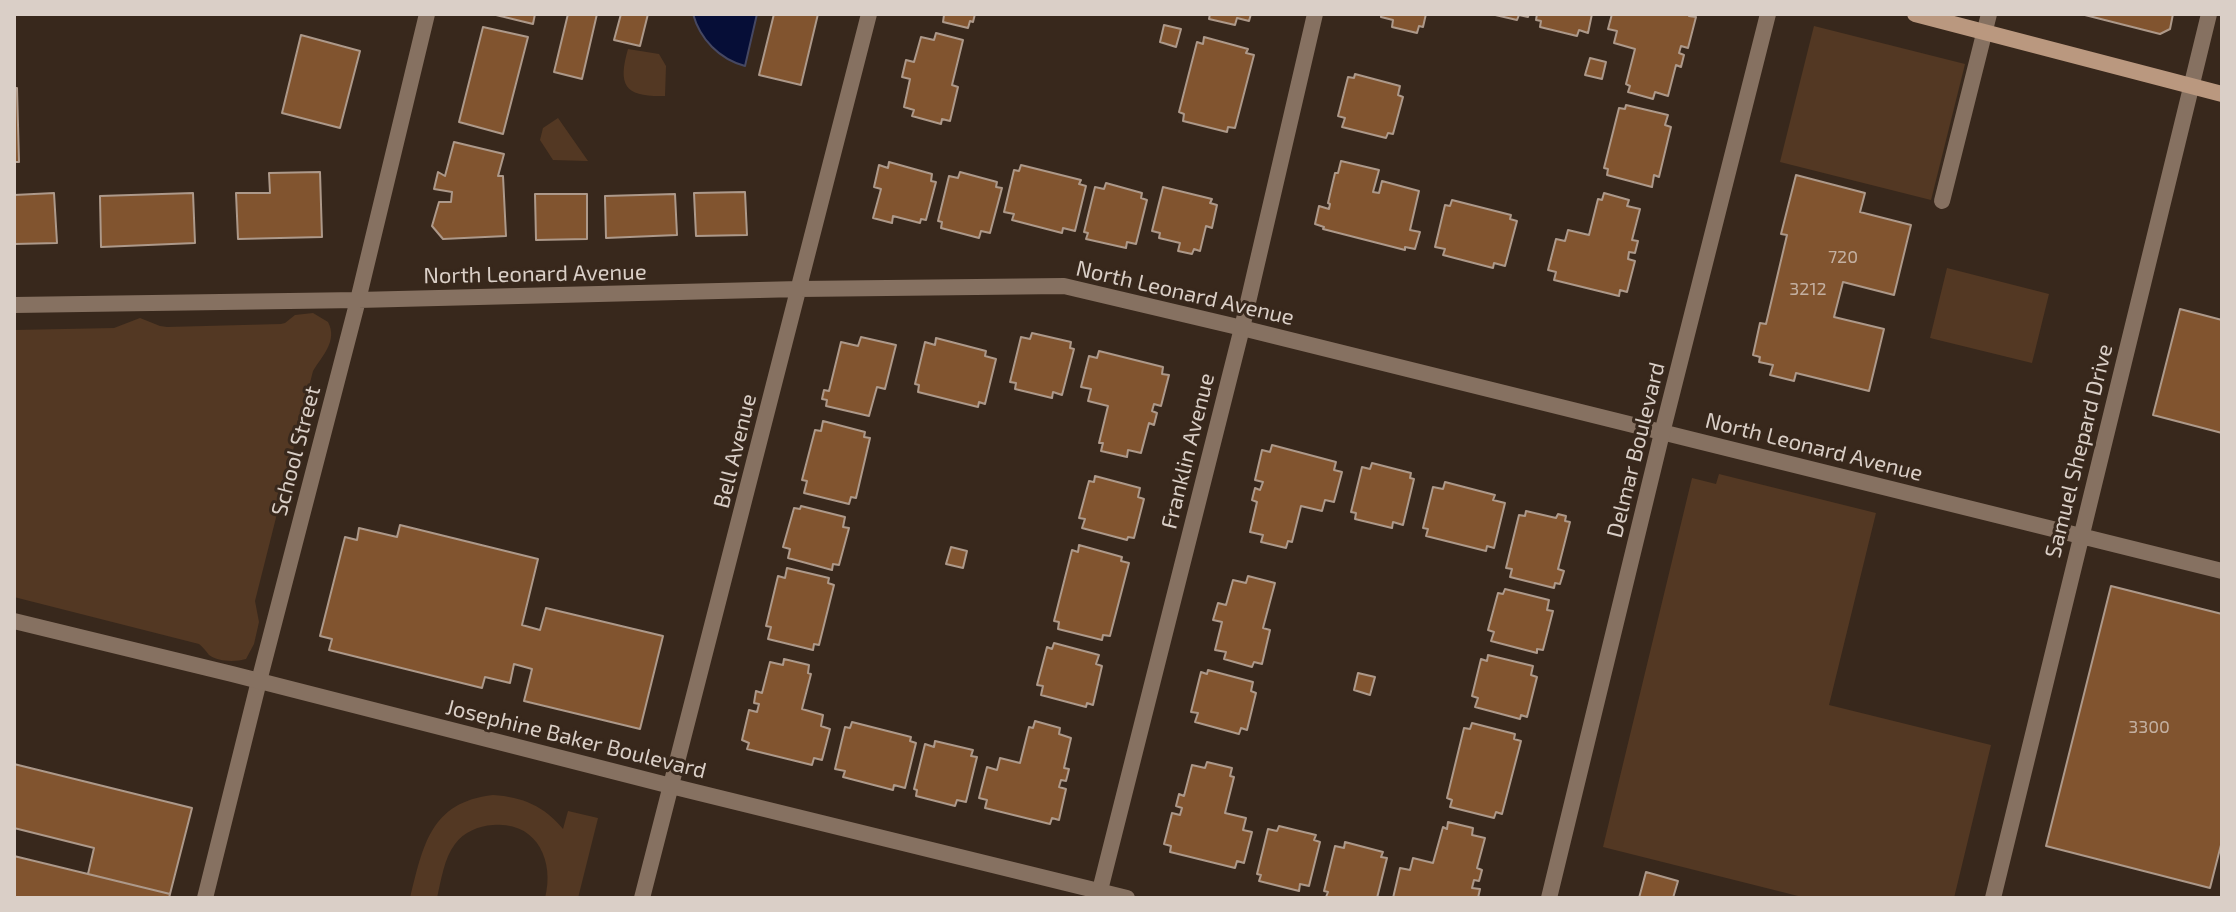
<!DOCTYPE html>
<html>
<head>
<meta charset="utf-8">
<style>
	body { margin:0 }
	#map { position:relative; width:2236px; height:912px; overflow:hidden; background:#38281c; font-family:"Exo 2",sans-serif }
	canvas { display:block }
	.frame { position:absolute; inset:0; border:16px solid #dacfc7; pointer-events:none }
</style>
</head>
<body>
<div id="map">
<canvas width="2236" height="912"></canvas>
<div class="frame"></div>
</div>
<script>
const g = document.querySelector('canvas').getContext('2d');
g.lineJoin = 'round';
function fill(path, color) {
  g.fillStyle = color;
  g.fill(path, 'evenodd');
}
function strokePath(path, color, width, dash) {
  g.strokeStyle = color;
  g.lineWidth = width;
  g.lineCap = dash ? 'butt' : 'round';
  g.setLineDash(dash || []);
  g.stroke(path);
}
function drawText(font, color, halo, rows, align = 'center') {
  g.font = font + ' "Exo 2",sans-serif';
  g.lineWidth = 6;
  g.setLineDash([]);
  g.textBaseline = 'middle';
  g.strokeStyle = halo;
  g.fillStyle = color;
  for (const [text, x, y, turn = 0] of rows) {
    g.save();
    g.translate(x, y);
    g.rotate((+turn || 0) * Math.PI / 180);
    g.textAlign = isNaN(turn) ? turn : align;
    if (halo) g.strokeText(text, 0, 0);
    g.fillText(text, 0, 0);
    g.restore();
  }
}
const green = new Path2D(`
	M1814,26L1965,64L1931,200L1780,162Z
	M628,49L659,54L666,66L665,96C626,97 617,87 628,49Z
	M558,118L588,161L553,160L540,140L543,128Z
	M1947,268L2049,294L2032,363L1930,338Z
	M313,313L328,322C338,341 322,356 313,371L255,601L259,622L254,644L246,659C235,662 219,662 209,655C206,651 203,647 199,644L14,597V330L114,328L140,318L160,326L167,327L281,324L285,323L295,315Z
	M1719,474L1876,513L1829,705L1991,745L1954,898H1806L1603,847L1692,478L1716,484Z
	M493,795C523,797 544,806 563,829L568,811L598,818L578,898H545C555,860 536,821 493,825C478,826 464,832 455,844C444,858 441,881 437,898H410C423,846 430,802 493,795Z`);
const water = new Path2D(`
	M693,14H757L745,66C719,59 700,39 693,14Z`);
const building = new Path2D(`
	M492,14H535L533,24Z
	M568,14H597L582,79L554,72Z
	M621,14H648L640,46L614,40Z
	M774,14H818L801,85L759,75Z
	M940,14H975L973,22L970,21L968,28L943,22L944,15Z
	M1210,14H1251L1249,21L1237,18L1235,25L1209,19Z
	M1381,14H1426L1423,27L1419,26L1417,33L1392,27L1393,20L1381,17Z
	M1491,14H1529L1528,17L1519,15L1517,20Z
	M1537,14H1592L1588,33L1579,30L1577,36L1540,27L1541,21L1536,20Z
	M1612,14H1689V16L1696,17L1688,48L1681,46L1679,53L1684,55L1681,67L1676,65L1668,96L1655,92L1653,99L1628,92L1630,86L1626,84L1635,49L1614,43L1617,31L1608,29Z
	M2081,14H2173L2170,29L2160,34Z
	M1164,25L1181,29L1176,47L1160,42Z
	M483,27L528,37L503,134L459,122Z
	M936,33L963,40L952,85L958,87L950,121L942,119L941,124L912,116L914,110L904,107L910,79L902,77L906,60L914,62L921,37L934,40Z
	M301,35L360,51L340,128L282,113Z
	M1204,37L1248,49L1246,53L1254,55L1235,128L1228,127L1227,132L1183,121L1184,114L1179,112L1197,42L1203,44Z
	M1590,58L1606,62L1602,79L1585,75Z
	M1355,74L1400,86L1398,95L1403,97L1393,134L1388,133L1386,138L1342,127L1345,118L1338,116L1348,77L1354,78Z
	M14,88H17L19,162H14Z
	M1626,105L1668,115L1665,125L1671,127L1659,177L1654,175L1652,187L1607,175L1608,169L1604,168L1619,108L1625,109Z
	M454,142L504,154L498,176H503L506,236L443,239L432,226L439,202H451L452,192L434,189L438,172L445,176Z
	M1341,161L1379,170L1373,192L1379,193L1382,181L1419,191L1410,230L1420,232L1415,249L1405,247V250L1323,229L1324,227L1315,224L1319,206L1329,209L1330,204L1328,203L1335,173H1338Z
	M889,162L932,174L931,181L936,182L926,220L921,219L920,223L893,216L892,223L873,218L881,189L874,187L879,165L888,168Z
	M1021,165L1081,180L1079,184L1086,186L1075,231L1063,228L1062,233L1012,220L1014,214L1004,212L1014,170L1019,171Z
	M320,172L322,237L238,239L236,193H270L269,173Z
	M960,172L997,182L996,187L1002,188L990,233L981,231L979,238L941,228L942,222L938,221L949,176L958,178Z
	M1796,175L1865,193L1860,212L1911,225L1894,295L1843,282L1834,317L1884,329L1869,391L1796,373L1794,381L1770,375L1773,365L1759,362L1760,357L1753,355L1760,323L1766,324L1787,235L1781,234Z
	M1106,183L1142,193L1141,198L1147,200L1136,244L1127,242L1126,248L1086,239L1088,233L1084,232L1095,187L1104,189Z
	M1163,187L1212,199L1210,203L1217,205L1212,228L1206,226L1200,251L1194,249L1192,254L1178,251L1180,243L1159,238L1160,233L1152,231Z
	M745,192L747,235L696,236L694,193Z
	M54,193L57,243L14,244V195Z
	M193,193L195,243L101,247L100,196Z
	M1604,193L1629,200L1627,206L1640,209L1632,240L1638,241L1635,253L1629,252L1628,259L1635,261L1627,292L1620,290L1619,296L1554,280L1556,272L1548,270L1556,239L1565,241L1568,230L1589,235L1598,199L1602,200Z
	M535,194H587V239L536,240Z
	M675,194L677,235L606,238L605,196Z
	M1452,200L1511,215L1510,219L1517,221L1505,266L1494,263L1493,268L1443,255L1445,249L1435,247L1445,205L1450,206Z
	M2180,309L2222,320V433L2153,415Z
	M1032,333L1071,342L1070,348L1074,349L1062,395L1053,392L1052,398L1015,389L1016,383L1010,382L1021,337L1030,339Z
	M861,337L896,345L885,389L877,387L869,416L826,406L827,400L822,399L824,390L829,391L841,342L858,346Z
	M936,338L986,351L985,356L996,359L985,404L979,402L978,407L918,392L919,385L915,384L925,342L935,345Z
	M1099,351L1163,367L1162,374L1169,375L1161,406L1154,404L1152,411L1157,413L1154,425L1149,423L1141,453L1128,450L1127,457L1101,451L1103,443H1099L1108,406L1088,401L1091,389L1081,387L1089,356L1097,358Z
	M823,421L865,432L864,437L870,438L856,498L851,497L849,504L804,493L807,481L802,480L815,430L821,431Z
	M1272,445L1336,462L1334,470L1342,472L1334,502L1325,500L1322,511L1301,506L1292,542L1288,541L1286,548L1261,542L1263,535L1250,532L1257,502L1252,500L1255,488L1260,490L1263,482L1255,480L1262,450L1270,452Z
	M1372,463L1411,473L1410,478L1414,479L1403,525L1393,522L1392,528L1355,519L1356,513L1351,512L1362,467L1370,469Z
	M1095,476L1140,488L1138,497L1144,499L1134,538L1128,537L1127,540L1082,528L1085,519L1079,518L1089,481L1094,482Z
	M1445,482L1495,495L1493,500L1505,503L1494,548L1487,546L1486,551L1426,536L1428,529L1423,528L1433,487L1443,489Z
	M801,506L845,517L843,527L849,528L839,565L833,564L832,570L788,558L790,549L783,547L794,508L800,509Z
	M1526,511L1556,518L1558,514L1566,516L1565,521L1570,522L1558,569L1564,571L1560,584L1555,583L1554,588L1510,577L1512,569L1506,568L1519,515L1525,516Z
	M400,525L538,559L522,625L540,630L546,608L663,636L640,729L524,701L532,669L514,664L510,683L485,677L482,688L329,650L332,639L320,636L345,537L357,540L359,528L397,537Z
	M1079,545L1122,557L1121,561L1129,563L1110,636L1103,635L1102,640L1058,629L1059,622L1054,621L1072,550L1078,552Z
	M951,547L967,551L963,568L946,564Z
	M787,568L829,578L828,583L834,585L819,645L814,644L813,650L768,639L771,627L766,626L778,576L785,578Z
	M1248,576L1275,583L1263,628L1270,630L1262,664L1254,662L1252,667L1224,659L1226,652L1215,650L1222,622L1213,620L1218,603L1226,605L1233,580L1246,583Z
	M2111,586L2222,614V841L2210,888L2046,846Z
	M1505,589L1549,600L1547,610L1553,611L1543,650L1537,649V653L1491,641L1494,632L1488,630L1498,593L1503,594Z
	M1054,643L1099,655L1096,664L1102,666L1093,705L1087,703L1086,707L1041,695L1043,686L1037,685L1047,647L1052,649Z
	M1488,655L1533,666L1531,675L1537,677L1527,717L1521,715L1520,719L1475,707L1478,698L1472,696L1481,659L1487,661Z
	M784,659L809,665L808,673L811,674L802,709L823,715L821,726L830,729L822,760L814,758L812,765L747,749L749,743L742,740L749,710L757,712L759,704L754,703L756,691L762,693L770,662L783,665Z
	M1208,670L1253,682L1251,691L1256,693L1247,730L1241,728L1239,734L1195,722L1198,713L1191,712L1201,672L1207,674Z
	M1358,673L1375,677L1370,695L1354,690Z
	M1035,721L1060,728L1059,734L1071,738L1064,768L1069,769L1066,781L1061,780L1059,787L1066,789L1059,820L1052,818L1050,824L985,808L987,800L979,798L987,767L997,770L1000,758L1020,763L1029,727L1033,728Z
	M852,722L911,737L910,741L916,743L905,788L894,785L893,790L843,777L845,771L835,769L845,727L850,728Z
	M1472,723L1515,734L1514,739L1521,741L1502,814L1496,812L1494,818L1450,807L1452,800L1447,798L1464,728L1470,729Z
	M935,741L973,750L971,756L977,757L966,802L957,800L955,806L916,796L917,790L914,789L925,744L934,747Z
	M1207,762L1232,768L1230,776L1234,777L1225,813L1246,818L1243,830L1252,832L1244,863L1237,861L1235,868L1170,852L1171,846L1164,844L1172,813L1180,815L1182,808L1176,806L1179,794L1184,796L1192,765L1205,768Z
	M14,764L192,808L170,894L88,874L94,848L14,828Z
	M1448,822L1473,828L1472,835L1485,838L1477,868L1482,870L1479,881L1474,880L1472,888L1480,889L1478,898H1393L1400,868L1410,870L1413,858L1433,863L1443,827L1447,829Z
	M1279,826L1316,835L1314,840L1320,842L1309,886L1300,884L1299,891L1259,881L1261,875L1257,874L1268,829L1277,831Z
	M1345,842L1383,852L1381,857L1387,858L1377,898L1326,897L1328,892L1324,891L1335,846L1344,848Z
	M14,856L170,894L169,898H14Z
	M1646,872L1678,881L1673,898H1639Z`);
const service = new Path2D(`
	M1942,201L1989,14
	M205,898L259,681`);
const minor = new Path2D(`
	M14,305L358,300L799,289L1064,286L1242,328L2222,571
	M14,621L232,674L671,786L1127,898
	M259,681L358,300L427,14
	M642,898L869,14
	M1098,898L1242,328L1315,14
	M1993,898L2209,14`);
const tertiary = new Path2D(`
	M1549,898L1662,433L1768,14`);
const secondary = new Path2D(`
	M1915,14L2222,94`);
const numberNames = [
	["720",1843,257],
	["3212",1808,289],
	["3300",2149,727]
];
const streetNames = [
	["North Leonard Avenue",535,274,-1],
	["North Leonard Avenue",1185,293,13],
	["North Leonard Avenue",1814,447,14],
	["Delmar Boulevard",1636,450,-76],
	["School Street",296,451,-75],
	["Bell Avenue",735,451,-76],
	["Franklin Avenue",1188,451,-76],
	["Samuel Shepard Drive",2079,451,-76],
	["Josephine Baker Boulevard",576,739,14]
];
fill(green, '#533823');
fill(water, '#060e37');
strokePath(water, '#464862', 2);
fill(building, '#81542f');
strokePath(building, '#ad998a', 2);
strokePath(service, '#867161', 16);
strokePath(minor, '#867161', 16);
strokePath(tertiary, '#867161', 16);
strokePath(secondary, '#ba987f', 16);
drawText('18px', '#c4b0a1', null, numberNames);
drawText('22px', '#dacfc7', '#38281c', streetNames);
</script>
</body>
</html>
